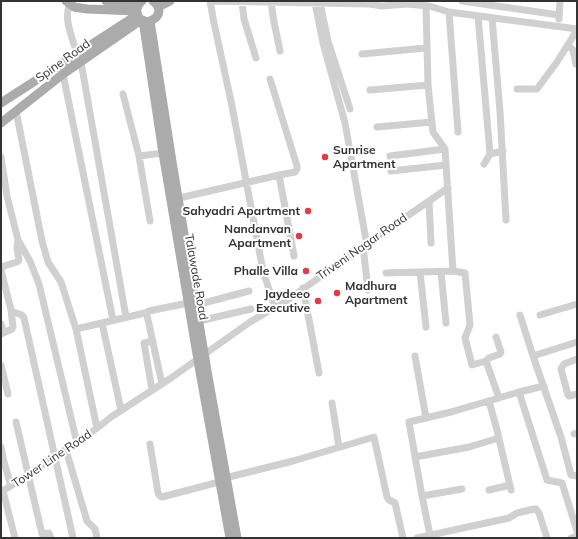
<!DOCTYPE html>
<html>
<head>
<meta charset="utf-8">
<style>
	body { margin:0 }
	#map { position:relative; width:578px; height:539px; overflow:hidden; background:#fff; font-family:Mulish,sans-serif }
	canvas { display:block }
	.frame { position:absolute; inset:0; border:2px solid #333; pointer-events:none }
</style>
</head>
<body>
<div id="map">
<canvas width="578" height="539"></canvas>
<div class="frame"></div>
</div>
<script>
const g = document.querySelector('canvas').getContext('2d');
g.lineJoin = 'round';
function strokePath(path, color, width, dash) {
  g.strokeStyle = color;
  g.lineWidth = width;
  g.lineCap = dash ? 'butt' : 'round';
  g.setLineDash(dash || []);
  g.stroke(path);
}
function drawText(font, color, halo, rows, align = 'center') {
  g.font = font + ' Mulish,sans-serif';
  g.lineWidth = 4;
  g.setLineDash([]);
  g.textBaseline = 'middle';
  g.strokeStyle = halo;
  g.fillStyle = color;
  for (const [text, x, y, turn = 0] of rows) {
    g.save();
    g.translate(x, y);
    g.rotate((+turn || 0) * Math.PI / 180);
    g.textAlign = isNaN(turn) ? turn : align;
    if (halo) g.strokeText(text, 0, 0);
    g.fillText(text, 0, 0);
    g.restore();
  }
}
const minor = new Path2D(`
	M72,1C61,15 73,39 77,54
	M210,1L370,4L382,6L407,4L429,6L449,12L577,29
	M210,1L214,23L232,106L263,271L275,308
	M462,1L559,15
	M242,2L244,19L256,58
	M271,2L274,22L280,51
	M315,3L323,43L345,123L366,240L368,243
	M320,3L328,41L350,109
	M449,12L458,132
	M478,16L490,154
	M492,18L500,111L506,220
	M559,19L560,1
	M568,45L573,50L576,64
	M362,54L426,48
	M81,62L126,317
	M63,74L113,320
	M270,79L297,166V169L295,172L279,175
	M517,89H537L557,62L577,30
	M370,90L428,85
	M123,94L139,156L150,221
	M16,111L42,241L48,262L61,282L76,329L97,428
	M377,127L432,122
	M139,156L163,153
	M390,156L445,149
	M1,157L7,196L18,240L30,261L39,284L77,443
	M484,164L490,154L503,151
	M391,171L446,165
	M175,199L279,175L294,256
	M429,201L431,243
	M18,240L17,248L19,260L17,262L4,266L2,268L1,270L11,310L13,312L22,315L24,318L73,538
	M363,246L368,290
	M453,271L465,273L470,325L465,338L472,365L486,361L499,398
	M420,272L426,327
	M441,272L446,323
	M386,273L453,271L445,149L433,132L428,85L426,6
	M303,288L319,373
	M196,305L249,291
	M149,311L188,303
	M520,315L533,356
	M540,315L577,304
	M199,321L251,309
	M102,323L121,410
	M1,324L4,333
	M76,329L145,313L147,315L162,384
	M1,334L12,329L13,327L11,310
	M577,342L533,356L561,437L571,475L577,476
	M415,356L426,418
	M577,359L564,364L561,369L568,395L569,396L577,394
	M486,361L489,358L500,354L501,352L496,337
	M1,365L8,394
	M152,390L144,343L153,341
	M519,392L547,480L562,483L577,531
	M489,401L497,430L511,490
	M332,403L339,447
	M16,422L42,534L49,533L51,538
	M574,434L577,433
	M150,444L158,493L160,496L162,497L219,482
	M1,447L4,462L11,486
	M66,450L87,521L95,529L97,538
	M415,457L469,447L499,438
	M221,479L293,461L374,437L387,497L389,500L395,503L403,538
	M489,490L510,485
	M3,491L15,538
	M1,492C20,481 37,468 55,456C74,444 94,432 111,417L171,378L250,322L286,301L368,243L448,188
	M422,496L462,489
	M430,535L422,496L409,422L451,412L519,392L544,386
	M417,538L509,518L517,513L534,509H536L539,513L547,538
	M571,538L577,536`);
const major = new Path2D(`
	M66,1L74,7L87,9L136,11
	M106,1L140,3
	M142,1C138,4 136,7 137,12C139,32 172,16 153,1
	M158,7L170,1
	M143,20L163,153L200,372L230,538
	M150,21L173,168L207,371L237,538
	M1,103L134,17
	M1,123L63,74L141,20`);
const markers = [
	[325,157,4,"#e63946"],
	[308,211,4,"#e63946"],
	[299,236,4,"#e63946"],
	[306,271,4,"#e63946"],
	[337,293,4,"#e63946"],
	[318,301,4,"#e63946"]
];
const streetNames = [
	["Spine Road",63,61,-36],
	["Triveni Nagar Road",362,247,-35],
	["Talawade Road",196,277,80],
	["Tower Line Road",52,459,-34]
];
const poiNames = [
	["Sunrise",333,150,"left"],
	["Apartment",333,164,"left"],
	["Sahyadri Apartment",300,211],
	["Nandanvan",291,229],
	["Apartment",291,243],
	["Phalle Villa",298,271],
	["Madhura",345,286,"left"],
	["Apartment",345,300,"left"],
	["Jaydeeo",310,294],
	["Executive",310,308]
];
strokePath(minor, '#d0d0d0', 7);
strokePath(major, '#ababab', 9);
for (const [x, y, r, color] of markers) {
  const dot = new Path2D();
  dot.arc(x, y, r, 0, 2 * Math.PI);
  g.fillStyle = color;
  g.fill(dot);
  strokePath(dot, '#fff', 1.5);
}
drawText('12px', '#333', '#fff', streetNames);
drawText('bold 12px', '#333', '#fff', poiNames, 'right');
</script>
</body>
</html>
